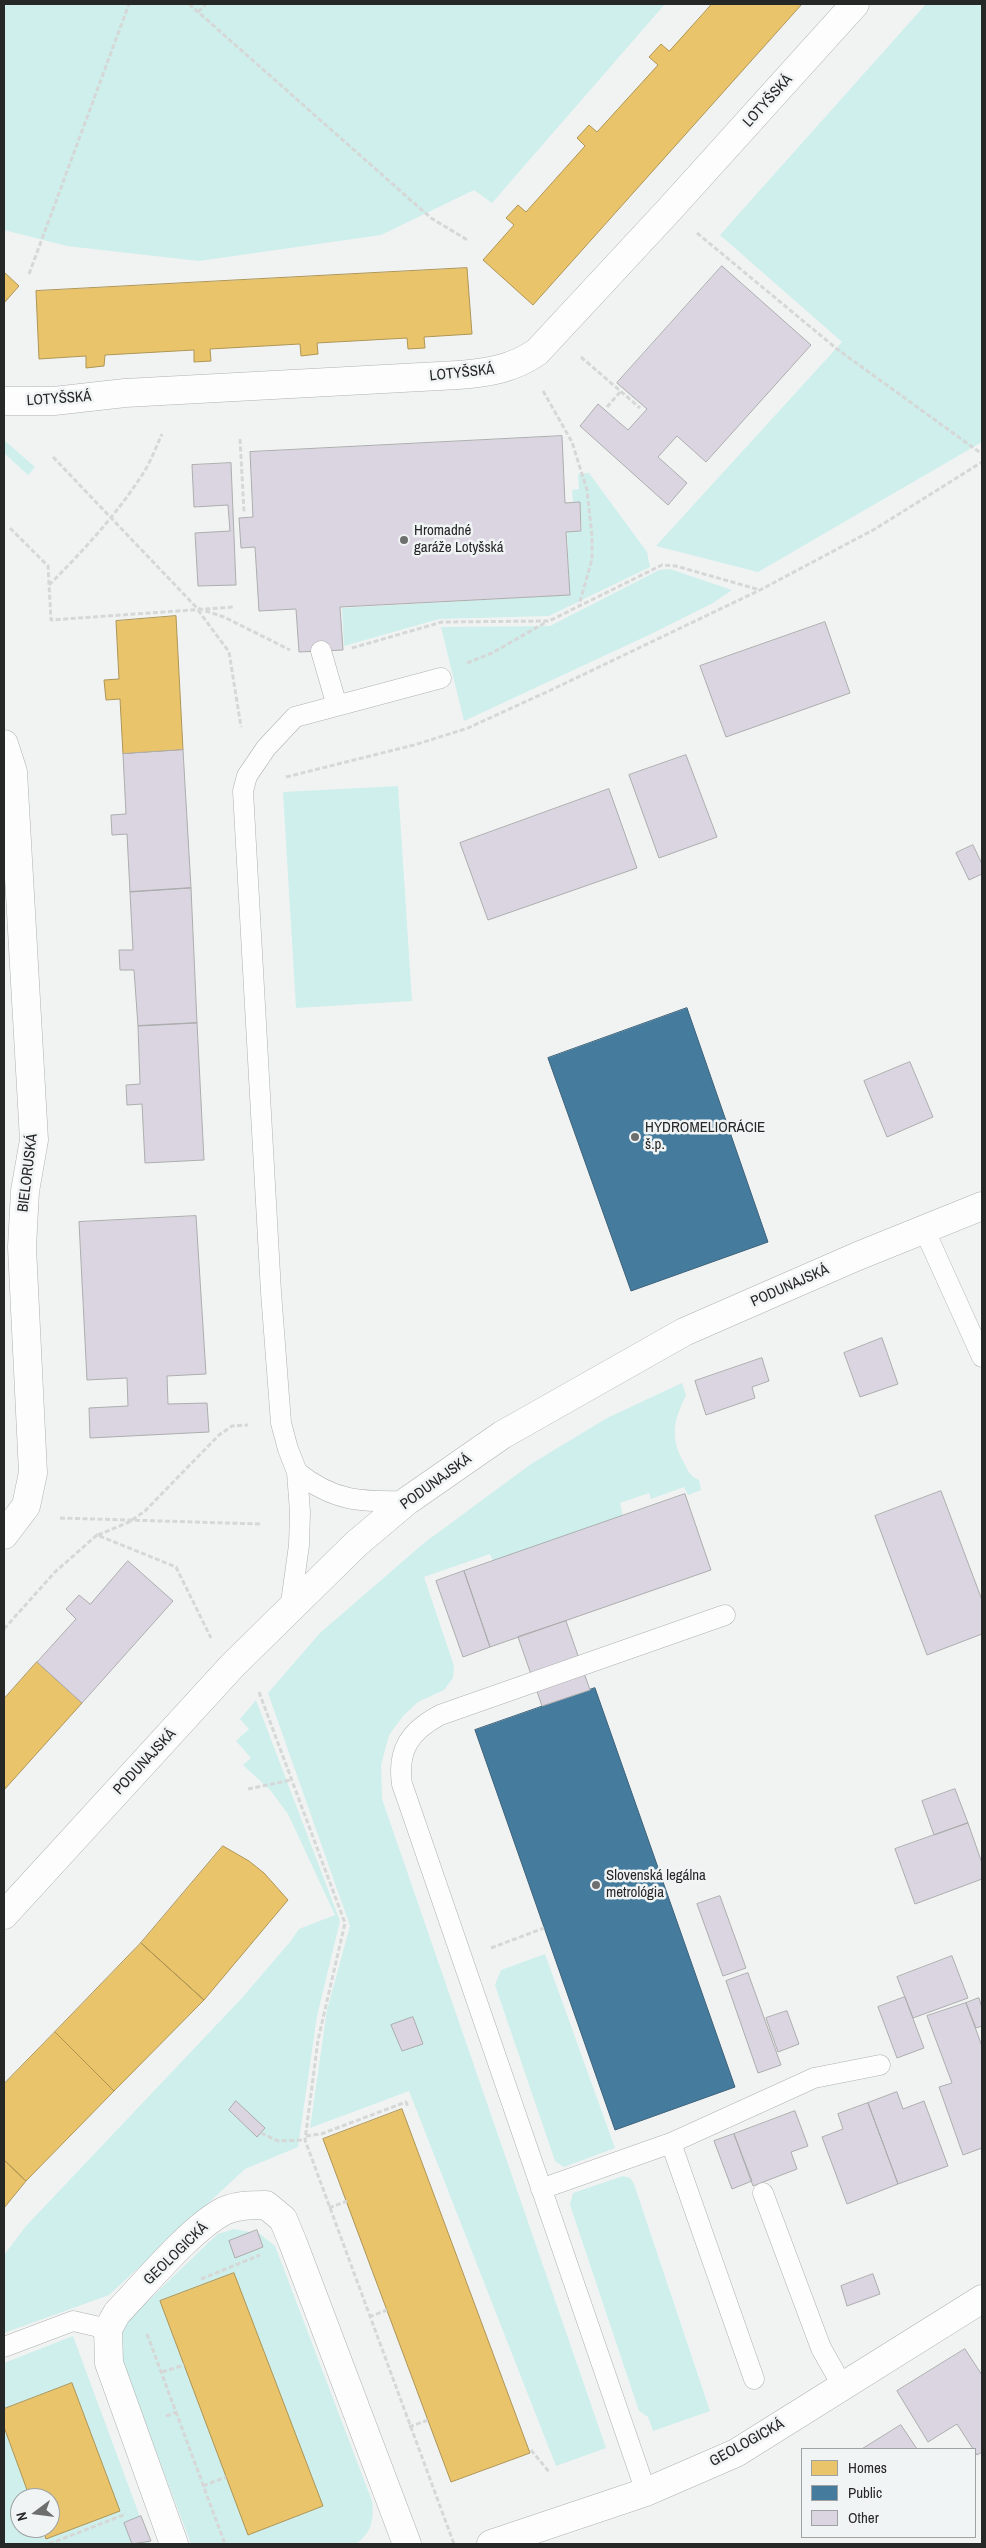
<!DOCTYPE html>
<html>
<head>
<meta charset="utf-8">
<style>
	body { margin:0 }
	#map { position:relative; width:986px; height:2548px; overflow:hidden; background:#f1f3f3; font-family:"Archivo Narrow",sans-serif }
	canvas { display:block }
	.frame { position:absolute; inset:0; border:5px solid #262827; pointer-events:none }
	.legend { position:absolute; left:801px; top:2448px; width:175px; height:90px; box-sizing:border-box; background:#f0f4f4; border:1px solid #9fa2a2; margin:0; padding:6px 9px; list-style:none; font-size:15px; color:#262827 }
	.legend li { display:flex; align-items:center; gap:10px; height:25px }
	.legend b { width:25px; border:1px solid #9fa2a2 }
	.north { position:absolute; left:10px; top:2488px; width:50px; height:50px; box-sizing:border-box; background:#f0f4f4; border:1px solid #9fa2a2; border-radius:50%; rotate:255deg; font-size:14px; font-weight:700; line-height:20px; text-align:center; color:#262827 }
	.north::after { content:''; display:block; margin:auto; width:18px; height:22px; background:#6d6f6e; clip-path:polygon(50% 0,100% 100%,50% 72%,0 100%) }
</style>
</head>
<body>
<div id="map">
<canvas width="986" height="2548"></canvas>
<div class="frame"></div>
<ul class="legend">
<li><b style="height:14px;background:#e9c46a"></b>Homes</li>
<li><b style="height:14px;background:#457b9d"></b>Public</li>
<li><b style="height:14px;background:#dad5e1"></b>Other</li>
</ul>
<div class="north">N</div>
</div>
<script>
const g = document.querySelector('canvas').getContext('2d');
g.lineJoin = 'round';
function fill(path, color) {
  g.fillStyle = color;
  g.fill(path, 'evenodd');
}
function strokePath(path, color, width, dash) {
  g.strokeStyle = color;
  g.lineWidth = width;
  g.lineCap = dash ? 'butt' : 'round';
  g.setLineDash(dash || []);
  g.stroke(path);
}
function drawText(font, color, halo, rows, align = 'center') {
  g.font = font + ' "Archivo Narrow",sans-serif';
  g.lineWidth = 5;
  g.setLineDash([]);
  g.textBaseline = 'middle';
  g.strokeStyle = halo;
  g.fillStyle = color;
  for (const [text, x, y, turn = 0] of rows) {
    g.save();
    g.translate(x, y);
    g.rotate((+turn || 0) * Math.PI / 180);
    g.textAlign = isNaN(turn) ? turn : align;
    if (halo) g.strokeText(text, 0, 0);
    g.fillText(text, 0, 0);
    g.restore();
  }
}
const green = new Path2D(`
	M4,4H665L492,203L474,190L381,235L199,261L67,246L4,230Z
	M926,4H982V442L758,572L656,546L842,342L720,235Z
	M4,440L35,467L28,475L4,453Z
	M589,473L647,552L650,567L549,616L439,619L344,646L342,608L570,595L567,532L582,531L580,502H573L572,490L579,489L578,474Z
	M670,569L732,590L713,603L651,634L464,721L441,627L550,626L659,570Z
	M398,786L412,1001L296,1008L283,792Z
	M682,1383L686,1395C674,1421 669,1436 684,1463C688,1471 690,1476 699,1480L701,1490L688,1495L684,1487L651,1499L649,1493L620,1503L623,1516L493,1561L490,1554L424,1577L454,1666L453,1678L444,1690L418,1702L403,1716L389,1735L381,1765L382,1799L606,2448L556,2466L409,2091L310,2128L327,2010L350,1926L268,1693L320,1633L424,1543L531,1464L607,1418Z
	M256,1700L340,1921L317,2016L298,2147L245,2169L109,2295L4,2333V2255L26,2226L241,1999L290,1942L299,1929L335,1915L288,1814L271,1791L243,1765L251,1758L236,1741L249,1729L240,1719Z
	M545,1954L615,2148L564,2167L555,2161L495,1985L501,1970Z
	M623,2176L630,2178L634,2184L710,2411L653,2431L648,2417L639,2411L570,2205L573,2193Z
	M234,2229L260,2234L275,2246L372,2501C374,2520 372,2532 356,2544H191L119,2353L117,2337L125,2323L210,2241L218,2234Z
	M73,2336L150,2544H4V2363ZM20,2498H50V2528H20Z`);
const homes = new Path2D(`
	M712,4H802L533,305L483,260L514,225L506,218L518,205L526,212L585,146L577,138L589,125L597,132L658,65L649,57L661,44L669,51Z
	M467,268L472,334L424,337L425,348L408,349L407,338L317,343L318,354L301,356L300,344L210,349L211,361L194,362V350L105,355L104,366L86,368V356L39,359L36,291Z
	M4,272L19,286L4,303Z
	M176,616L183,750L123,754L120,699L106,700L104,680L119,679L116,621Z
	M37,1662L82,1703L4,1790V1699Z
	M223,1846L249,1861L264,1873L288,1900L204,2000L141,1943Z
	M141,1943L204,2000L114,2091L55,2032Z
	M55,2032L114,2091L26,2181L4,2160V2084Z
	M402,2109L530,2453L451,2482L323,2139Z
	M4,2160L26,2181L4,2208Z
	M234,2273L323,2506L248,2535L160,2301Z
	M72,2383L120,2511L46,2539L42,2528H50V2498H30L4,2427V2409Z`);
const public = new Path2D(`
	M687,1008L768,1242L631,1291L548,1058Z
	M595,1688L735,2087L615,2130L475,1730Z`);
const building = new Path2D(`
	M722,266L811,345L706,462L677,436L658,457L687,483L668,505L580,426L598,404L628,430L647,409L617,383Z
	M562,436L565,503L580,502L581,531L566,532L570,595L340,607L343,650L299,652L296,609L259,611L255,547L241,548L239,518L253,517L250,452Z
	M231,463L236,585L198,586L195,533L230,531L228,505L194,507L192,465Z
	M825,622L850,693L726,737L700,666Z
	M183,750L191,888L130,892L127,834L112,835L111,815L126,814L123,754Z
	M686,755L717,837L659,858L629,775Z
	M609,789L637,868L488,920L460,843Z
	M973,845L982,864V874L969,880L956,853Z
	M191,888L197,1023L138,1026L134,970H120L119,950H133L130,892Z
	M197,1023L204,1160L145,1163L142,1104L127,1105L126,1085L140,1084L138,1026Z
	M910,1062L933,1117L887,1137L864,1081Z
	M196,1216L206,1374L167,1376L168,1404L207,1403L209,1432L90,1438L89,1408L128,1406L127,1378L87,1380L79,1222Z
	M882,1338L898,1384L860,1397L844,1353Z
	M762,1358L769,1381L752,1387L755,1398L706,1415L695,1381Z
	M941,1491L982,1600V1634L927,1655L875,1516Z
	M685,1494L711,1570L490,1647L464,1571Z
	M128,1561L173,1601L82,1703L37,1662L76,1619L66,1609L79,1595L90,1604Z
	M464,1571L490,1647L463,1657L436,1581Z
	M566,1621L590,1690L542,1706L518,1637Z
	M955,1789L968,1823L934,1835L922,1801Z
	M968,1823L982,1863V1879L915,1904L895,1849Z
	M720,1896L746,1968L723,1976L697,1904Z
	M952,1956L968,1998L913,2018L897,1977Z
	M748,1973L781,2065L758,2073L726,1981Z
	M905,1997L924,2048L897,2058L878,2007Z
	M979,1998L982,2008V2026L976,2028L966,2003Z
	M966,2003L982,2046V2148L963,2155L939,2087L952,2083L927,2016Z
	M787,2011L799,2044L778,2052L766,2018Z
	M413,2017L423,2044L402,2051L391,2025Z
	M897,2092L903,2109L924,2101L948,2166L898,2184L868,2103Z
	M236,2101L265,2128L257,2137L229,2110Z
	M868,2103L898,2184L847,2204L822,2137L843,2129L838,2114Z
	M795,2111L808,2146L791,2152L797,2169L753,2186L734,2134Z
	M734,2134L752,2181L732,2189L714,2141Z
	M257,2230L263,2247L235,2258L229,2241Z
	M873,2274L880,2294L847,2306L841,2286Z
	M965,2349L982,2375V2452L977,2455L957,2424L928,2442L897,2391Z
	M901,2425L917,2449H862Z
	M141,2516L151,2541L132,2544L124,2523Z`);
const path = new Path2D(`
	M189,4L431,218L469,241
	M198,12L206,4
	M697,233L837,349L982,454
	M29,274L129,4
	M581,357L640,408
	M543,391L572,442L587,490L592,536V559L579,605
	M607,407L621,391
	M240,439L244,512
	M53,457L197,608L224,617L290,650
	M10,528L48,566L51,620L234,607
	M49,585C83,551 118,513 144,472C151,461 156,447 162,434
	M198,610L229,652L241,727
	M352,648L442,622L549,621L662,565L676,566L760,590
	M467,663L492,653L548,621
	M286,777L414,745L468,728L551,690L760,590L875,529L982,462
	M60,1518L260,1524
	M98,1535L129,1522L145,1511L219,1435L232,1426L248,1425
	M4,1629L55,1572L97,1535L176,1567L211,1638
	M259,1692L345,1923L318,2040L305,2140L454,2544
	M248,1789L291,1780
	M491,1948L544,1928
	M261,2133L278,2141L305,2140
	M306,2136L321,2134L406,2102L408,2107
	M329,2208L347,2201
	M201,2279L260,2255
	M369,2317L387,2310
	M147,2334L225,2544
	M162,2372L184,2365
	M166,2416L177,2412
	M409,2427L428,2420
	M531,2450L550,2473
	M203,2486L226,2477
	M49,2544L126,2514`);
const lane = new Path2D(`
	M321,651L337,706
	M924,1229L982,1357
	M297,1472C334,1502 362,1502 407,1501
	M290,1610L299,1545L300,1512L297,1472L288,1449L281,1423L271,1292L243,791L247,776L266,748L295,717L441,678
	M671,2143L814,2078L880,2065
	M541,2189L671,2143L754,2379
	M763,2193L821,2348L843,2387
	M4,2347L73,2321L108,2329
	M646,2492L402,1784C397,1750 410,1731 440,1715L725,1615`);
const street = new Path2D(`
	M4,401H54L125,393L458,375C486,373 513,369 537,352L669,210L855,4
	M4,744L13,772L34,1140L25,1191L22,1247L33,1473L26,1506L4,1535
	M4,1915L232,1666L356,1544L407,1501L502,1435L684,1332L858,1256L982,1206
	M174,2544L109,2363L108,2329L117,2313C144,2285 191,2228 224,2211C237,2205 252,2205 266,2205L283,2219L293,2243L407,2544
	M491,2544L646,2492L736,2453L982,2299`);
const markers = [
	[404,540,5,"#6d6f6e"],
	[635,1137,5,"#6d6f6e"],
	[596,1885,5,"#6d6f6e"]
];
const streetNames = [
	["LOTYŠSKÁ",768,101,-48],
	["LOTYŠSKÁ",462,373,-6],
	["LOTYŠSKÁ",59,399,-4],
	["BIELORUSKÁ",28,1173,-83],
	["PODUNAJSKÁ",790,1286,-24],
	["PODUNAJSKÁ",436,1482,-36],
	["PODUNAJSKÁ",145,1762,-47],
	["GEOLOGICKÁ",176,2254,-44],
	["GEOLOGICKÁ",747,2443,-29]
];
const poiNames = [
	["Hromadné",414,531],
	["garáže Lotyšská",414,548],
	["HYDROMELIORÁCIE",645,1128],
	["š.p.",645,1145],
	["Slovenská legálna",606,1876],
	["metrológia",606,1893]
];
fill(green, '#ceefeb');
fill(homes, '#e9c46a');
strokePath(homes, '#ae9556', 1);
fill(public, '#457b9d');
strokePath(public, '#3c627a', 1);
fill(building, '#dad5e1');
strokePath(building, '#acadad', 1);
strokePath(lane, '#afb1b1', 21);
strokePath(street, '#afb1b1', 29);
strokePath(path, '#d6d7d7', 3, [5, 2.5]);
strokePath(lane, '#fdfdfd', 20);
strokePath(street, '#fdfdfd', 28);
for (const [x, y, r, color] of markers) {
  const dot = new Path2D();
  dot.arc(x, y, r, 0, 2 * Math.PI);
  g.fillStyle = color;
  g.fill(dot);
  strokePath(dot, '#f0f4f4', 2);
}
drawText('15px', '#262827', '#f0f4f4', streetNames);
drawText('15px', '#262827', '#f0f4f4', poiNames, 'left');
</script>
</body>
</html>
